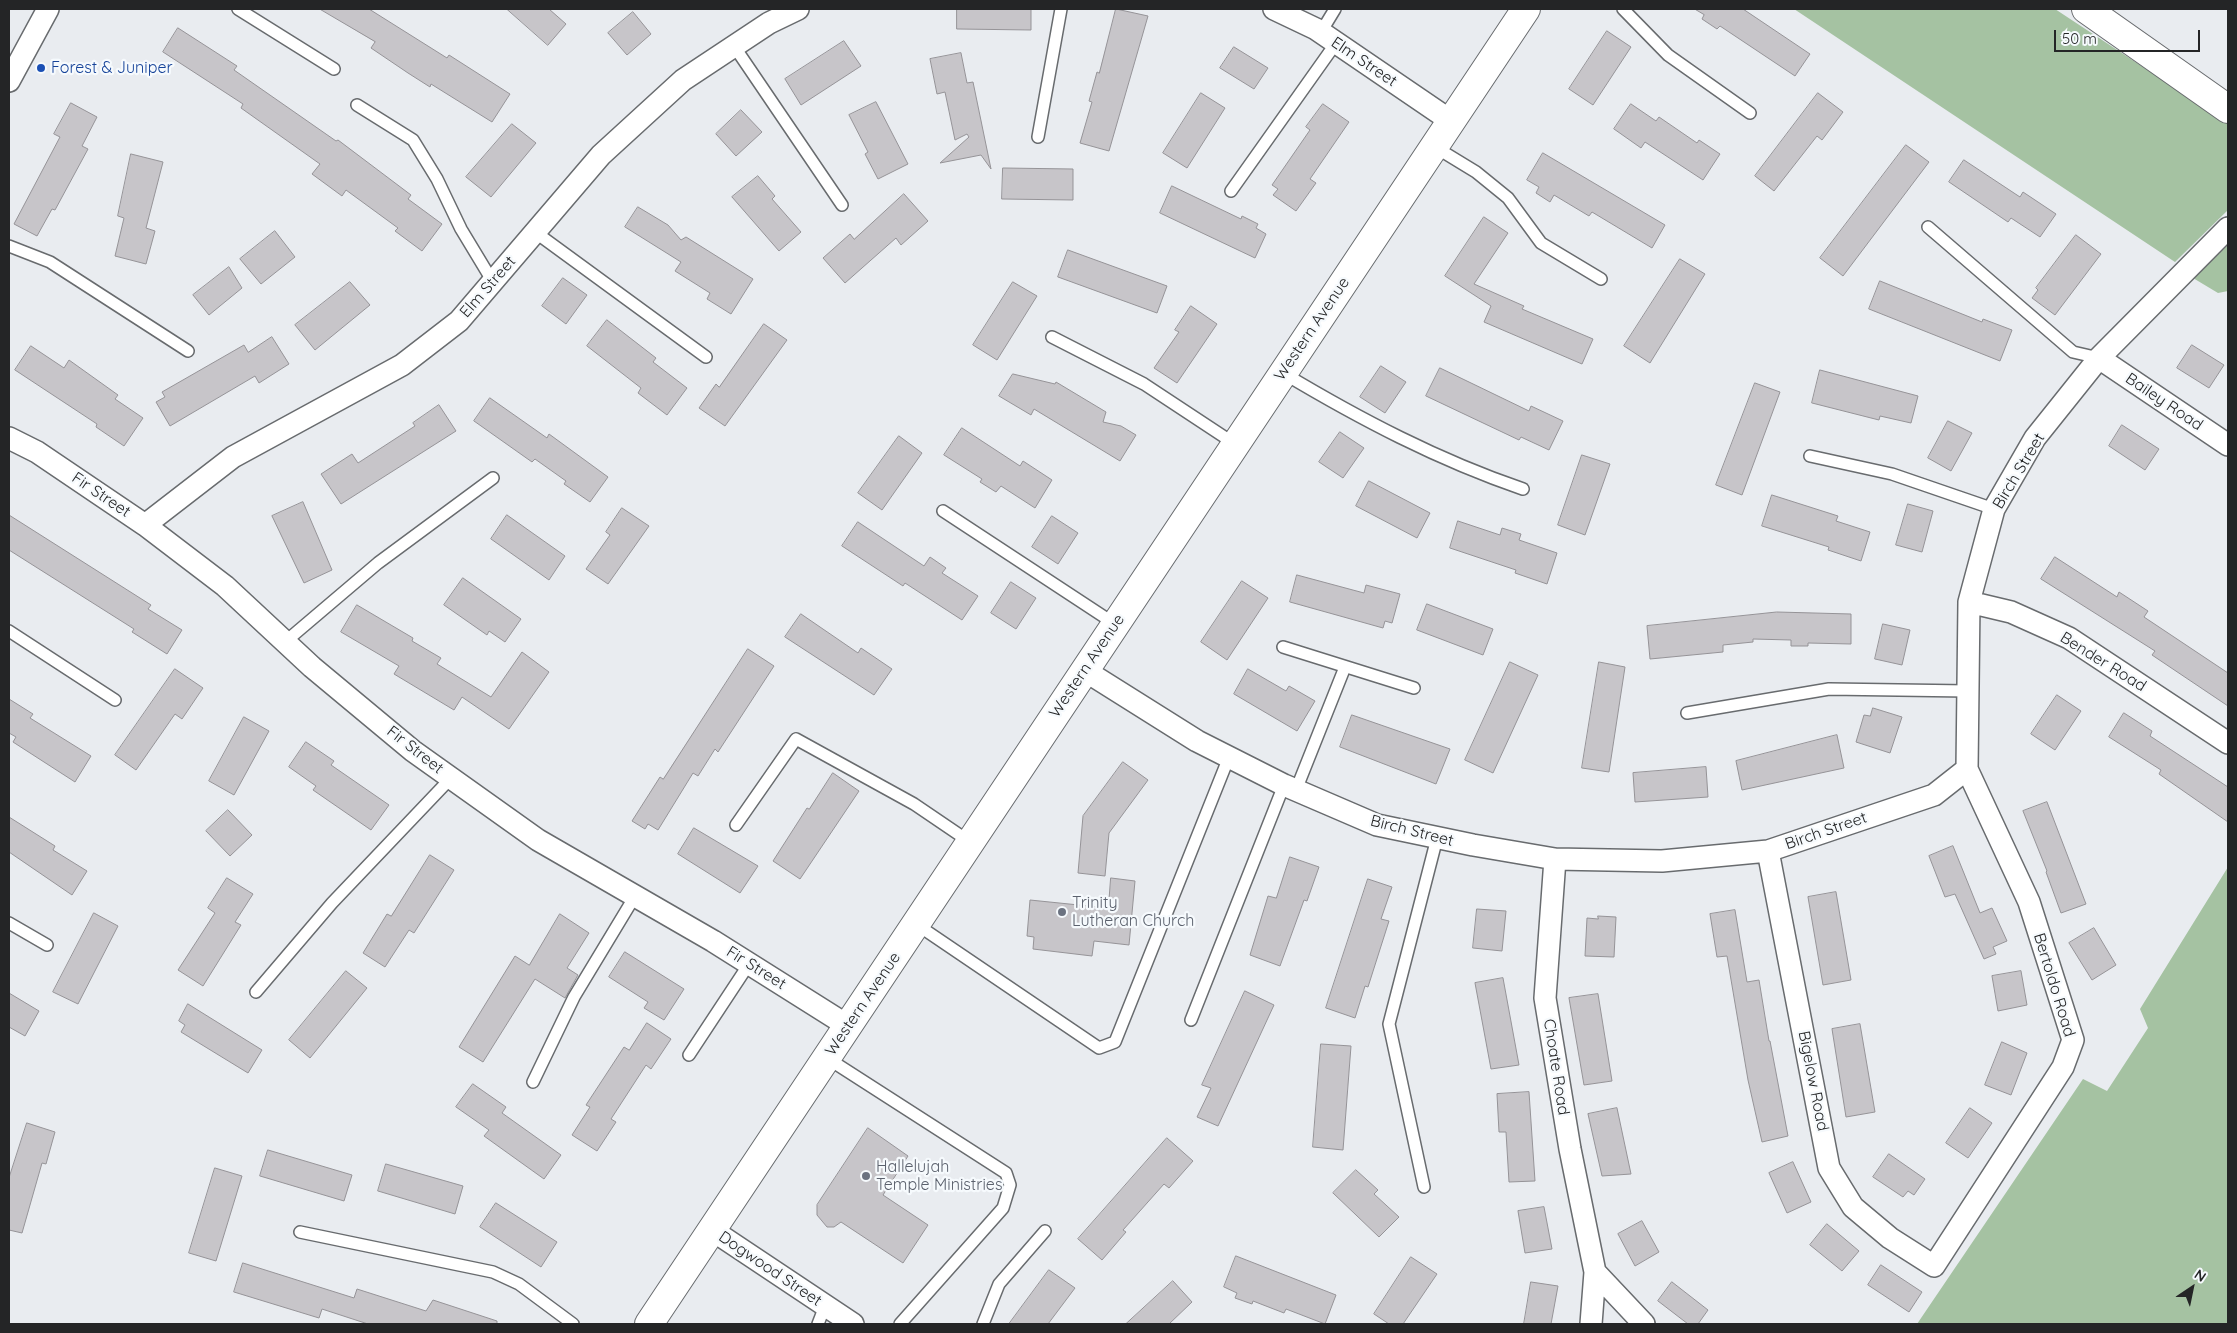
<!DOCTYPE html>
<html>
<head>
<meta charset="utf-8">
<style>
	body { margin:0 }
	#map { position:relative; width:2237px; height:1333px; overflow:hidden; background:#e9ecf0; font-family:Quicksand,sans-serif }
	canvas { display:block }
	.frame { position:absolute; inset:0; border:10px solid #242526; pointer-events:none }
	.north { position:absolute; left:2167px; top:1263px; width:50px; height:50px; -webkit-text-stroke:4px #f6fafd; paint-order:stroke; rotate:34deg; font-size:14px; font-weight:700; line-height:20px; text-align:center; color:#242526 }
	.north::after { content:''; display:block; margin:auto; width:18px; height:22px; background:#242526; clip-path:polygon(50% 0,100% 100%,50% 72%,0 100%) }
	.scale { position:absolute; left:2054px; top:30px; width:146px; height:22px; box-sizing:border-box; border:2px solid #242526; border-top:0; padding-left:6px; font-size:15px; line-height:18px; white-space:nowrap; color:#242526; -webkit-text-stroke:4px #f6fafd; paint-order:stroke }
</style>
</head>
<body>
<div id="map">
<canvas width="2237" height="1333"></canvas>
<div class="frame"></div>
<div class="north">N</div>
<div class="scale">50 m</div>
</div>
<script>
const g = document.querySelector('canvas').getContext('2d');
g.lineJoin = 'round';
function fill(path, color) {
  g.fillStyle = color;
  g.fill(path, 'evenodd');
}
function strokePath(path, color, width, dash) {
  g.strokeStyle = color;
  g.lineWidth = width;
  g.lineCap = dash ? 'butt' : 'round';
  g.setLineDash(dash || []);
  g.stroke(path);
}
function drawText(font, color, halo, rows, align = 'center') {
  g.font = font + ' Quicksand,sans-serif';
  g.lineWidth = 4.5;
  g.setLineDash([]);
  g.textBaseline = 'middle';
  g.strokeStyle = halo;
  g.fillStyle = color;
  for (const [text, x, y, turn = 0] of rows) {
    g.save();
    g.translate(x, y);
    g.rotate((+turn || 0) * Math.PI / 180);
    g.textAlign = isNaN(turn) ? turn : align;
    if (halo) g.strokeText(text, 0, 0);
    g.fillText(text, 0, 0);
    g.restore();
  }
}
const green = new Path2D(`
	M1794,9H2055L2228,123V210L2175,262Z
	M2228,245V291L2218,293L2193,278Z
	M2228,867V1324H1917L2083,1079L2107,1091L2148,1028L2140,1009Z`);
const building = new Path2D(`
	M320,9H369L447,58L449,55L510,94L492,122L431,84L430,87L408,73L371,48L375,42Z
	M507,9H549L566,24L548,45Z
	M957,9H1031V30L957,29Z
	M1116,9L1148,16L1109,151L1080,143L1092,102L1089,101L1097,72L1099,73Z
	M1695,9H1743L1810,54L1795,76L1720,26L1717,29L1702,19L1704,15Z
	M633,12L651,34L627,55L608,33Z
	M178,28L237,66L234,70L336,141L338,140L411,195L408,199L442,224L422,251L395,231L398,228L346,190L342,196L312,174L320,164L241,108L243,104L163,52Z
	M1607,31L1631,47L1593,105L1569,89Z
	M844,41L861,66L801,105L785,79Z
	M1234,47L1268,68L1254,89L1220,68Z
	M961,53L967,83L973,82L991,169L981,155L940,163L969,137L967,134L955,140L945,92L937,94L930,59Z
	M1201,93L1225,108L1187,168L1163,153Z
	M1818,93L1843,112L1822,140L1817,136L1774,191L1755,176Z
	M876,102L908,164L878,179L865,154L868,152L849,115Z
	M71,103L97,117L82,146L88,149L55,210L52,209L37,236L14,224L60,137L54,134Z
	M1323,104L1349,122L1310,179L1316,183L1296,211L1273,195L1278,189L1272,185L1310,130L1306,127Z
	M1631,104L1656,121L1659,117L1697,143L1699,140L1720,154L1703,180L1645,142L1641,148L1614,129Z
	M741,110L762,132L736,156L716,134Z
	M512,124L536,143L491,197L466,177Z
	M1906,145L1929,162L1843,276L1820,258Z
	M1543,153L1665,225L1652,248L1592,212L1589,216L1554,195L1550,202L1536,193L1539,187L1527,180Z
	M131,154L163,162L146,228L155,231L146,264L115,256L124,218L118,216Z
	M1964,160L2020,197L2023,192L2056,214L2040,237L2011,218L2008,222L1949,182Z
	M1003,168L1073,169V200L1002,199Z
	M758,176L775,196L772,199L801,232L779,251L732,197Z
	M1172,186L1241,219L1242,216L1258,224L1256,228L1266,234L1255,258L1160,213Z
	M904,194L928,221L901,245L896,238L845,283L823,258L850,234L854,239Z
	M638,207L668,225L681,240L686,237L753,279L731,314L707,299L710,293L675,271L681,262L625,227Z
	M1484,217L1508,233L1474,284L1524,306L1522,309L1593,339L1582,364L1484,322L1491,306L1445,276Z
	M275,231L295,257L261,284L240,259Z
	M2076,235L2101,254L2055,315L2032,298L2038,290L2036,288Z
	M1068,250L1167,286L1157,313L1058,277Z
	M1680,259L1705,274L1650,363L1624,346Z
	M229,267L242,288L209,315L193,295Z
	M563,278L587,295L566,324L542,306Z
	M1880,281L1982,322L1983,319L2012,330L2000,361L1869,309Z
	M350,282L370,305L315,350L295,325Z
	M1013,282L1037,296L997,360L973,345Z
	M1191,306L1217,324L1177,383L1154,368L1179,332L1175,330Z
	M607,320L656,358L653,362L687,388L667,415L638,393L641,388L587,346Z
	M764,324L787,340L725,426L699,408L716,384L719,387Z
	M272,337L289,364L259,383L255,376L170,426L156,402L165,397L162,392L244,345L248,352Z
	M2192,345L2224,365L2209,388L2177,368Z
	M31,346L64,368L69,360L118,395L115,399L143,418L124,446L96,427L97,424L15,370Z
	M1381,366L1406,382L1385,413L1360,397Z
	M1440,368L1529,411L1531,406L1563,421L1549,450L1521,437L1519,440L1426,396Z
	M1820,370L1918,396L1911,423L1880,416L1879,420L1812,403Z
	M1013,374L1055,384L1056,382L1106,412L1103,422L1121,426L1136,435L1120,461L1034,409L1031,415L999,396Z
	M1755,383L1780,392L1742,495L1716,485Z
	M490,398L547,438L549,434L608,477L590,502L564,484L566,481L535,459L532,462L474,421Z
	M439,405L456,431L341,504L321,474L352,454L358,463L415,426L413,423Z
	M1948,421L1972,433L1951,471L1928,458Z
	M2122,425L2159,449L2145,470L2109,446Z
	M962,428L1020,466L1023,461L1052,480L1035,508L1001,486L996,492L980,482L982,479L944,455Z
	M1340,432L1364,448L1343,478L1319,462Z
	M899,436L922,453L882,510L858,493Z
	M1582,455L1610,464L1585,535L1558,525Z
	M1369,481L1430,513L1417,538L1356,506Z
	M1772,495L1838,516L1836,521L1870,532L1861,561L1828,550L1829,547L1762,526Z
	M303,502L332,570L304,583L272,516Z
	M1908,504L1933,511L1922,552L1896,545Z
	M622,508L649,526L608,584L586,569L610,535L606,532Z
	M9,515L151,605L148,609L182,630L167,654L132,632L134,629L9,550Z
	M507,515L565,556L549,580L491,539Z
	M1052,516L1078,533L1058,564L1032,547Z
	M1458,521L1500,535L1502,528L1521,534L1519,540L1557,553L1547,584L1515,573L1516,570L1450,548Z
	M858,522L924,566L930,557L946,568L942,573L978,596L962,620L905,583L903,586L842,546Z
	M2055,557L2117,597L2119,592L2148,611L2144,617L2228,673V706L2152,655L2155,651L2041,579Z
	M1297,575L1364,593L1366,585L1400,594L1392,623L1385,621L1383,628L1290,602Z
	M463,578L521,619L505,642L489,631L487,635L444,605Z
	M1242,581L1268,598L1227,660L1201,642Z
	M1011,582L1036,598L1016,629L991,613Z
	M1427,604L1493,629L1483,655L1417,630Z
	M357,605L413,638L412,641L441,658L437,664L491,697L522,652L549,672L509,729L462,697L454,710L394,674L399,666L341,632Z
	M1777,612L1851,614V644L1808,643V646H1791V640L1753,639V642L1723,645V652L1650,659L1647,626Z
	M801,614L858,653L861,648L892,669L874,695L785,637Z
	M1883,624L1910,630L1902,665L1875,659Z
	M748,649L774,666L718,752L715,749L698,776L693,773L658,830L648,824L645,829L632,821L660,777L663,779Z
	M1510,662L1538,675L1493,773L1465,760Z
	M1599,662L1625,667L1609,772L1582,768Z
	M175,669L203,688L182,719L175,714L136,770L115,755Z
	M1248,669L1286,691L1289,686L1315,701L1297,731L1234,694Z
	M2057,695L2081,711L2055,750L2031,734Z
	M9,699L33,714L30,718L91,756L75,782L13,742L16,737L9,733Z
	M1873,708L1902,717L1890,753L1856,742L1864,715L1870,716Z
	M2124,713L2152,731L2150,736L2228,787V822L2159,774L2161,770L2109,737Z
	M1352,715L1450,749L1436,784L1340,747Z
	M244,717L269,731L234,795L209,781Z
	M1837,735L1844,768L1742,790L1736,761Z
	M306,742L334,761L331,765L389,805L371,830L313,790L316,786L289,767Z
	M1123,762L1148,780L1109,833L1105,876L1078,873L1083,816Z
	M1706,767L1708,797L1635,802L1633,773Z
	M833,773L859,791L800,879L773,861L807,808L809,809Z
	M2047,802L2086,904L2061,913L2046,872L2047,871L2023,811Z
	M228,810L252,835L230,856L206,831Z
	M9,817L55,846L53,850L87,871L72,895L9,852Z
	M694,828L758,866L740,893L678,854Z
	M1953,846L1980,913L1992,908L2007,941L1993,947L1996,954L1984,959L1955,894L1945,897L1929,856Z
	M430,855L454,870L414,933L409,930L385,967L363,953L387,914L391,916Z
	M1290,857L1319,867L1307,901L1304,900L1280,966L1250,955L1268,896L1276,898Z
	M227,878L253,894L235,922L241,925L203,986L178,970L215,913L208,908Z
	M1111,878L1135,881L1129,945L1094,941L1092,956L1033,949L1034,937L1027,936L1030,900L1108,908Z
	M1368,879L1392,887L1381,919L1389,921L1368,987L1365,986L1355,1018L1326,1008Z
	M1836,892L1851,980L1823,985L1808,897Z
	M1477,909L1506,911L1502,951L1473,948Z
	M1735,910L1747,982L1759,980L1769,1041H1770L1788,1136L1762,1142L1748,1080L1727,956L1717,957L1710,914Z
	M94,913L118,926L78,1004L53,992Z
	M560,914L589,933L567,968L578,975L565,998L535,979L483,1062L459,1047L515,956L529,965Z
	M1598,916L1616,917L1614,957L1585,956L1587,918L1598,919Z
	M2094,928L2116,965L2092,980L2069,943Z
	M625,952L684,989L664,1020L644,1008L648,1002L609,977Z
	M346,971L367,988L310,1058L289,1040Z
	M2021,971L2027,1005L1998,1011L1992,976Z
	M1503,978L1519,1065L1491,1069L1475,983Z
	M1245,991L1274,1005L1218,1126L1197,1117L1211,1088L1202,1085Z
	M9,993L39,1011L25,1036L9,1027Z
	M1598,994L1612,1081L1584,1085L1569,998Z
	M188,1004L262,1050L248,1073L181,1032L185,1025L179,1021Z
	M647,1023L671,1039L651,1069L646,1065L611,1119L616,1122L597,1151L572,1135L590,1107L586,1105L624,1047L629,1050Z
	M1860,1024L1875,1112L1846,1117L1832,1029Z
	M2002,1042L2027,1053L2011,1095L1985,1085Z
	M1321,1044L1351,1046L1343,1150L1313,1147Z
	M473,1084L506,1107L502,1113L561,1155L544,1179L484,1136L489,1130L456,1107Z
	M1529,1092L1535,1181L1509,1182L1506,1132H1499L1497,1094Z
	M1617,1108L1631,1174L1602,1176L1588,1114Z
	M1970,1108L1992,1123L1968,1158L1946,1143Z
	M27,1123L55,1132L46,1164L42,1163L22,1233L9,1230V1178Z
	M868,1128L908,1156L883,1195L928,1225L903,1263L841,1222L834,1227H827L817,1215V1205Z
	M1167,1138L1193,1161L1169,1188L1164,1184L1123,1230L1126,1232L1102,1260L1078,1239Z
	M268,1150L352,1175L344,1201L260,1176Z
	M1889,1154L1925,1179L1914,1195L1908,1191L1903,1197L1873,1177Z
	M1793,1162L1811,1202L1787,1213L1769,1173Z
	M386,1164L463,1186L455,1214L378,1191Z
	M215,1168L242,1176L216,1261L189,1253Z
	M1356,1170L1378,1190L1374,1194L1399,1217L1379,1237L1333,1193Z
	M496,1203L557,1242L541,1267L480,1227Z
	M1544,1207L1552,1249L1525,1253L1518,1211Z
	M1642,1221L1659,1252L1635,1266L1618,1234Z
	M1827,1224L1859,1251L1842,1271L1810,1245Z
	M1236,1256L1336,1295L1325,1324L1286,1309L1284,1313L1253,1301L1252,1304L1235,1298L1237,1293L1224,1287Z
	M1411,1257L1437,1274L1403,1324H1389L1374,1314Z
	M243,1263L354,1298L357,1289L426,1311L433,1300L497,1321V1324H368L322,1309L319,1318L234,1292Z
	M1881,1265L1922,1292L1909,1312L1868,1285Z
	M1049,1270L1075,1288L1048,1324H1009Z
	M1173,1281L1192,1302L1169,1324H1126Z
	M1531,1282L1558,1286L1551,1324H1524Z
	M1672,1282L1708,1310L1698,1324H1688L1658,1301Z`);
const lane = new Path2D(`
	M238,9L334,69
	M1623,9L1668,55L1750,113
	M1321,32L1335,9
	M734,46L842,205
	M357,105L413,140L437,179L461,229L493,282
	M1038,137L1061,9
	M1435,147L1476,172L1508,198L1541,243L1601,279
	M1231,191L1336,43
	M1928,227L2073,352L2099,358
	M535,232L706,357
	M9,246L50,262L188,351
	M1052,337L1144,384L1235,444
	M1283,373C1360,419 1438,460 1523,489
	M1810,456L1892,474L1994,509
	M943,511L1115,624
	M9,631L115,700
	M285,642L378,563L493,478
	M1283,647L1414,688
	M1687,713L1829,689L1968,691
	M1296,790L1345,667
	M736,825L796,739L914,804L970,842
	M9,923L47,945
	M916,924L1099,1048L1115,1042L1229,757
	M256,992L332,903L451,778
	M1191,1020L1284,785
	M689,1055L749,964
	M827,1058L1006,1173L1010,1185L1003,1208L900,1324
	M533,1082L574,997L635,896
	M1424,1187L1389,1024L1437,838
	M300,1232L493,1272L519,1284L573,1324
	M818,1324L825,1306
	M983,1324L999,1284L1045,1231`);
const street = new Path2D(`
	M1274,9L1316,29L1451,121
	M9,81L48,9
	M2099,358L2228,445
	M9,438L37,452L145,525L225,586L312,667L413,751L538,840L713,941L848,1026
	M145,525L233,457L402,365L459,321L601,155L683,80L769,23L798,9
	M1969,602L2011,612L2069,638L2228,743
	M1084,670L1197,741L1284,785L1377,825L1473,845L1555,859L1662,861L1768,851L1934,795L1967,769
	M1768,851L1829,1168L1853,1207L1890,1238L1934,1266L2063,1067L2073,1040L2029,902L1967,769L1969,602L1994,509L2035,438L2099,358L2228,228
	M1555,859L1545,998L1570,1149L1595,1272L1591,1324
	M712,1230L853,1324
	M1595,1272L1644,1324`);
const secondary = new Path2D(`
	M2086,9L2228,109
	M649,1324L1526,9`);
const markers = [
	[41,68,5,"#1a4fb4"],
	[1062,912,5,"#6b7280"],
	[866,1176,5,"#6b7280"]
];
const streetNames = [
	["Elm Street",1364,62,34],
	["Elm Street",488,287,-49],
	["Western Avenue",1312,329,-56],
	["Bailey Road",2164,402,34],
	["Birch Street",2019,471,-59],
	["Fir Street",101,495,34],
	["Bender Road",2103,662,32],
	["Western Avenue",1087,666,-56],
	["Fir Street",415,750,38],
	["Birch Street",1412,831,14],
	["Birch Street",1826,831,-19],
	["Fir Street",756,968,32],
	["Bertoldo Road",2054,985,73],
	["Western Avenue",863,1004,-56],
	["Choate Road",1556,1067,81],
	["Bigelow Road",1813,1081,79],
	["Dogwood Street",770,1269,34]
];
const transitNames = [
	["Forest & Juniper",51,68]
];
const worshipNames = [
	["Trinity",1072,903],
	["Lutheran Church",1072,921],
	["Hallelujah",876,1167],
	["Temple Ministries",876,1185]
];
fill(green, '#a5c2a2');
fill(building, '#c7c5c9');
strokePath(building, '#959397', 1);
strokePath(lane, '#686b6e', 14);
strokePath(street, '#686b6e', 24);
strokePath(secondary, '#686b6e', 30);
strokePath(lane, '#fff', 11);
strokePath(street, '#fff', 21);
strokePath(secondary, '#fff', 28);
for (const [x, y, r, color] of markers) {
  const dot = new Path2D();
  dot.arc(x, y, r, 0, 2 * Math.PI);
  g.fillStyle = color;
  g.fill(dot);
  strokePath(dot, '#f6fafd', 2);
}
drawText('16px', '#242526', '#f6fafd', streetNames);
drawText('16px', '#164399', '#f6fafd', transitNames, 'left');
drawText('16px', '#5b616d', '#f6fafd', worshipNames, 'left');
</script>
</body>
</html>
